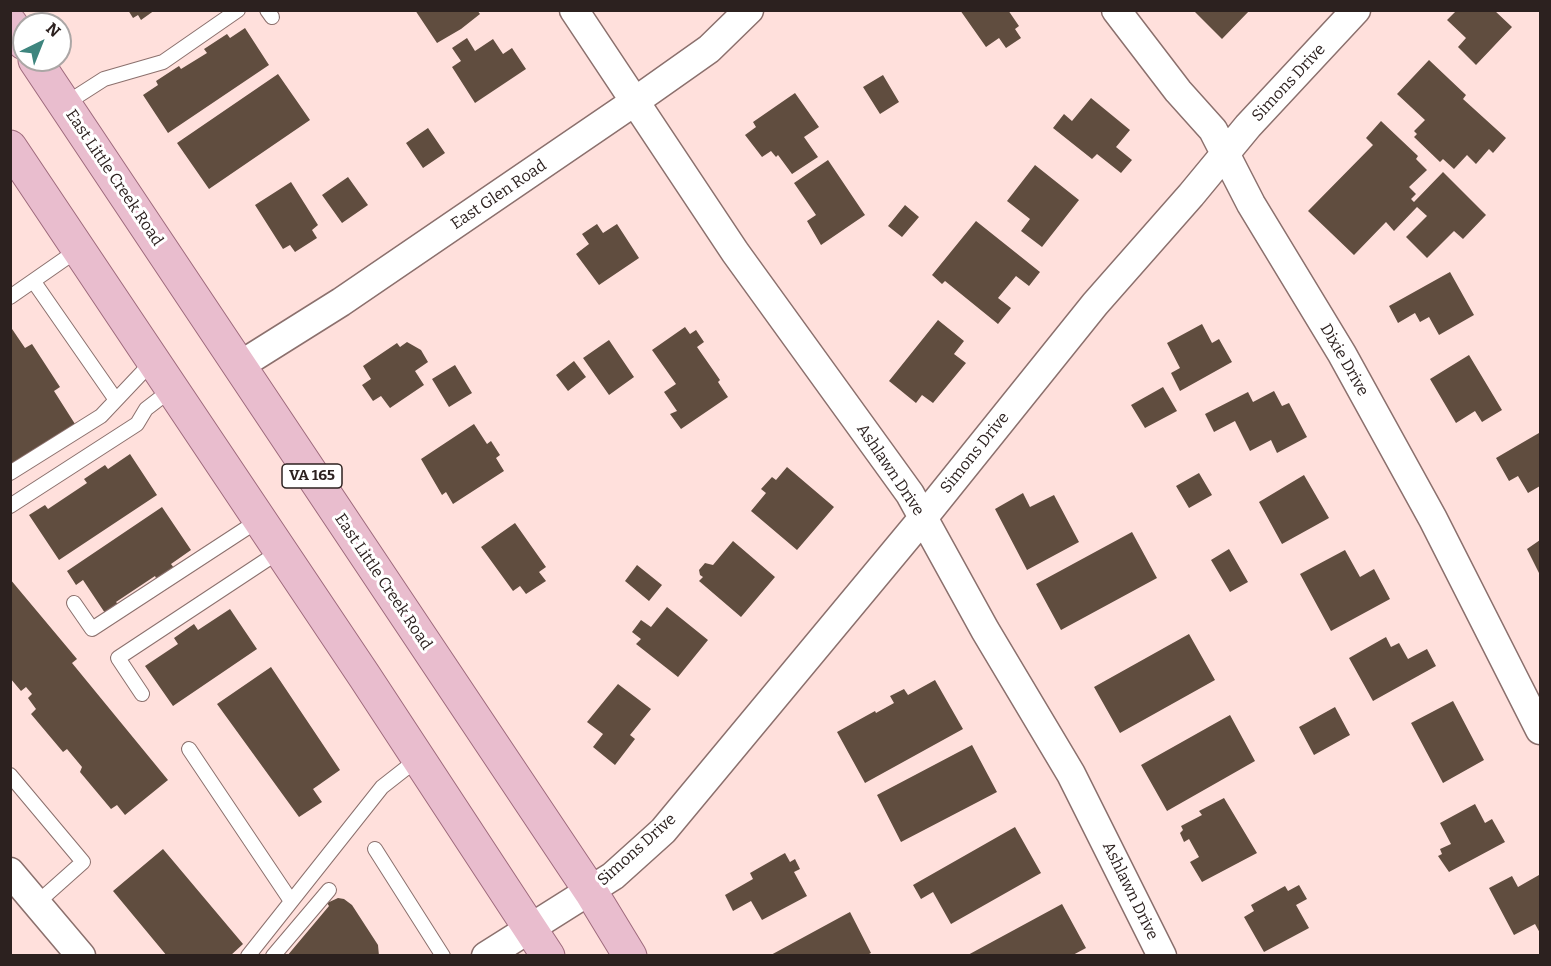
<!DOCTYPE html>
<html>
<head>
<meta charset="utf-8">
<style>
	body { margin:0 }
	#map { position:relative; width:1551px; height:966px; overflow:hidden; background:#ffe0dc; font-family:Bitter,serif }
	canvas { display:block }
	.frame { position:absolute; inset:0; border:12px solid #2c211f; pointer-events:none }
	.north { position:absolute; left:12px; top:12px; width:60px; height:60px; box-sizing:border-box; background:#fff; border:2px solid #aba6a5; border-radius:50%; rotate:43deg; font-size:16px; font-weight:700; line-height:24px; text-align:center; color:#2c211f }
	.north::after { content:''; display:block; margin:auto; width:21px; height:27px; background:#3e857e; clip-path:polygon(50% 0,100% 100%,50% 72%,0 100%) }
</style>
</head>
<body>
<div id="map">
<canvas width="1551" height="966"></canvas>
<div class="frame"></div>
<div class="north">N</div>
</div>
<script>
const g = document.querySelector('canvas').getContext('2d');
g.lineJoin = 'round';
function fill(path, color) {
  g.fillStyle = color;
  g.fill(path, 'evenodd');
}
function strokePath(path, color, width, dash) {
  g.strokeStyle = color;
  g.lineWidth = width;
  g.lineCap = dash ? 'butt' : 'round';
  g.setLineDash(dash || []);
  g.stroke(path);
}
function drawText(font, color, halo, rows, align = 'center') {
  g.font = font + ' Bitter,serif';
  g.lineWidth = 6;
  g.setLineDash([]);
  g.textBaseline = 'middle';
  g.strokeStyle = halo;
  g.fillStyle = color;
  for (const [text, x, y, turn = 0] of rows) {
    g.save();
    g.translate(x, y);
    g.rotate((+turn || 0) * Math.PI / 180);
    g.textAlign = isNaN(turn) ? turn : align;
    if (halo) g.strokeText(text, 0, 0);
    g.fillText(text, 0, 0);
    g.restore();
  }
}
const building = new Path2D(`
	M128,10H155L141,20L138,15L133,18Z
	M415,10H477L480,14L461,29L437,43Z
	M960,10H1008L1019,26L1015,29L1021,38L1006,48L999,38L986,47Z
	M1193,10H1250L1222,39Z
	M1457,10H1494L1512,27L1476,65L1458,47L1466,38L1447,20Z
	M245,28L269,65L168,133L143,95L158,85L156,81L179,66L181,69L207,53L204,49L227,34L230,38Z
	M467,38L475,51L493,39L503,54L512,48L526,69L475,103L452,67L461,61L452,48Z
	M1429,60L1466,95L1463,99L1506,138L1493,153L1489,149L1476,164L1467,155L1454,169L1443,159L1440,162L1414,137L1417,134L1414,131L1425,120L1397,94Z
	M278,74L310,120L209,189L177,143Z
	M883,75L899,102L880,114L863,87Z
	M795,93L819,127L804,137L818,157L792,174L778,155L776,157L771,151L762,157L745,135L756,127L753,122Z
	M1091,98L1130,130L1116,147L1132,160L1121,173L1097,154L1092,159L1053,128L1064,114L1072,121Z
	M1381,121L1418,156L1416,159L1427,170L1409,187L1416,194L1411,199L1414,202L1443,172L1486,215L1463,239L1454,231L1427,258L1406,237L1427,216L1417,207L1394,231L1386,222L1354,255L1308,211L1373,145L1366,138Z
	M428,128L445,153L423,168L406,143Z
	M828,160L865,215L821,245L807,221L816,215L794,183Z
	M1035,165L1079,200L1042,247L1021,231L1030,219L1007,201Z
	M348,177L368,205L342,223L322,195Z
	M291,182L318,225L312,230L317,238L295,252L290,245L283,249L255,205Z
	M905,205L919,217L902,237L888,226Z
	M976,221L1040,272L1029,286L1016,276L998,298L1011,308L998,324L945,281L942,284L932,275Z
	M597,224L603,233L617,224L639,258L599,285L576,254L589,244L582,234Z
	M1450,272L1474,315L1439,335L1429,317L1420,322L1415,313L1398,323L1389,306Z
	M938,320L964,341L954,354L966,363L933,403L922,395L916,403L889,381Z
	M1202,324L1212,343L1219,339L1232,362L1180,391L1171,373L1180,368L1167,343Z
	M10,326L25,348L32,344L60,387L54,391L75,424L10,466Z
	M685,327L690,334L696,330L704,342L697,347L720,380L718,382L728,397L681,429L670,414L677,411L664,392L676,384L652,350Z
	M609,340L634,377L609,395L583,358Z
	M407,342L421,350L428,362L415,371L424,385L390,408L381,396L373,401L362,385L371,379L363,366L397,343L400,347Z
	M1469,355L1502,410L1482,422L1475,411L1456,423L1430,379Z
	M574,361L586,377L568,391L556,375Z
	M455,365L472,393L449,407L432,379Z
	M1163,387L1177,411L1145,428L1131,405Z
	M1274,391L1282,406L1289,403L1307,437L1277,453L1271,440L1250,451L1235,421L1214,432L1205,414L1248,392L1253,402Z
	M474,424L487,444L491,441L500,455L496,458L504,471L453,504L446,492L442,495L421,459Z
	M1539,433L1540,486L1528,493L1518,476L1509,481L1496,458Z
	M130,454L157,495L59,560L29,515L45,505L48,509L87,483L84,479L105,465L108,469Z
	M787,467L834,507L797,550L751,511L766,493L761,489L772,477L776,480Z
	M1199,473L1212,495L1189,508L1176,486Z
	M1304,475L1329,518L1282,544L1259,502Z
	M1023,493L1030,507L1054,495L1079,542L1027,570L995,509Z
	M162,507L191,550L171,564L174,568L157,580L155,576L116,602L118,604L105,613L83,580L76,585L67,571Z
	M515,523L546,567L539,572L546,581L526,594L520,586L513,591L481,547Z
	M1132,532L1157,578L1061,630L1036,584Z
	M1540,540V575L1527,549Z
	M733,541L775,577L741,617L699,581L703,577L700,575L699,570L705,563L713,565Z
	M1229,549L1248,582L1230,592L1211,560Z
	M1345,550L1360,577L1374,569L1390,599L1331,631L1300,574Z
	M637,565L662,585L649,601L625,581Z
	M10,579L77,659L72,663L168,780L125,815L117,805L111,809L80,772L82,767L67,749L63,752L31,714L36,709L28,698L32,694L26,687L21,691L10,678Z
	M667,607L708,640L678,677L636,644L641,639L632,632L641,620L651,627Z
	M230,609L257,649L173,706L145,666L178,644L174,638L194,624L198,630Z
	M1189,634L1215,680L1120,733L1094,687Z
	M1386,637L1391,647L1399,643L1408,659L1427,649L1436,666L1373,701L1349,658Z
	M271,667L340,770L313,789L322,802L299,817L217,704Z
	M935,680L963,729L865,783L837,732L875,711L876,713L894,703L890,696L904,689L908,695Z
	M618,684L651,709L630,735L635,739L615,765L593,747L603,734L587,722Z
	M1453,701L1484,760L1443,783L1411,723Z
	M1335,707L1350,735L1314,755L1299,727Z
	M1230,715L1255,761L1167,811L1141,765Z
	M972,745L997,792L901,842L877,795Z
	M1224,798L1257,853L1202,882L1190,862L1199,857L1189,839L1184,842L1180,833L1183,830L1181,826L1202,815L1199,811Z
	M1475,804L1485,823L1492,819L1505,842L1449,872L1438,856L1442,854L1440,849L1451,844L1440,823Z
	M1015,827L1041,873L951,924L933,892L921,899L913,885Z
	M163,849L243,944L230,956H167L113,891Z
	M785,853L790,862L795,859L800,869L794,872L807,896L762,920L751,901L733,911L725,895L753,879L750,873Z
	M1539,875L1540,878V933L1535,924L1514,935L1489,888L1512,876L1518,887Z
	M1299,885L1307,899L1296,905L1309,928L1264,952L1244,917L1254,911L1251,905L1285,886L1288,891Z
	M338,898L344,899L352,905L378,945L379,956H287L329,906L327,903Z
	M1062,904L1086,948L1071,956H966Z
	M850,912L871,953L865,956H769Z`);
const lane = new Path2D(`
	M267,10L272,17
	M65,104L104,79L163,62L238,10
	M34,282L116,400
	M10,297L79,249
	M10,473L101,416L153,361
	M10,506L137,424L146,409L172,389
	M74,603L92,629L259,520
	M142,694L118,658L280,551
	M189,749L291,901
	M10,775L83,862L37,903
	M375,849L443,956
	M248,956L382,787L419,758
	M273,956L329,890`);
const street = new Path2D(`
	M574,10L735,252L910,494L985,630L1071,774L1162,956
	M1116,10L1178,91L1213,130L1251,204L1342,354L1433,519L1540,730
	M239,366L341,302L634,102L709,49L749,10
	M10,872L81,956
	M486,956L613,876L663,831L923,518L1095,304L1191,195L1248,126L1356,10`);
const primary = new Path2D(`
	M10,23L24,43
	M35,60L591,892L630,956
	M10,147L365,677L548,956`);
const shields = [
	[312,476,60]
];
const shieldNames = [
	["VA 165",312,476]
];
const streetNames = [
	["Simons Drive",1289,83,-47],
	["East Little Creek Road",114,178,56],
	["East Glen Road",499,195,-34],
	["Dixie Drive",1344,360,60],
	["Simons Drive",975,453,-51],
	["Ashlawn Drive",890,470,56],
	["East Little Creek Road",383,582,56],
	["Simons Drive",637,850,-42],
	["Ashlawn Drive",1130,891,64]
];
fill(building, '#604d3f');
strokePath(lane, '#8b706d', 16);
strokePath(street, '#8b706d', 31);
strokePath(primary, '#9e6a7c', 35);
strokePath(lane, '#fff', 14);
strokePath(street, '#fff', 28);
strokePath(primary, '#e9bdce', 33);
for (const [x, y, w] of shields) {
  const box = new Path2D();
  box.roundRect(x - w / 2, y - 12, w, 24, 4.5);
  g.fillStyle = '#fff';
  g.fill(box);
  strokePath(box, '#2c211f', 1.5);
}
drawText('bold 15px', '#2c211f', null, shieldNames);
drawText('16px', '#2c211f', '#fff', streetNames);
</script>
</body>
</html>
